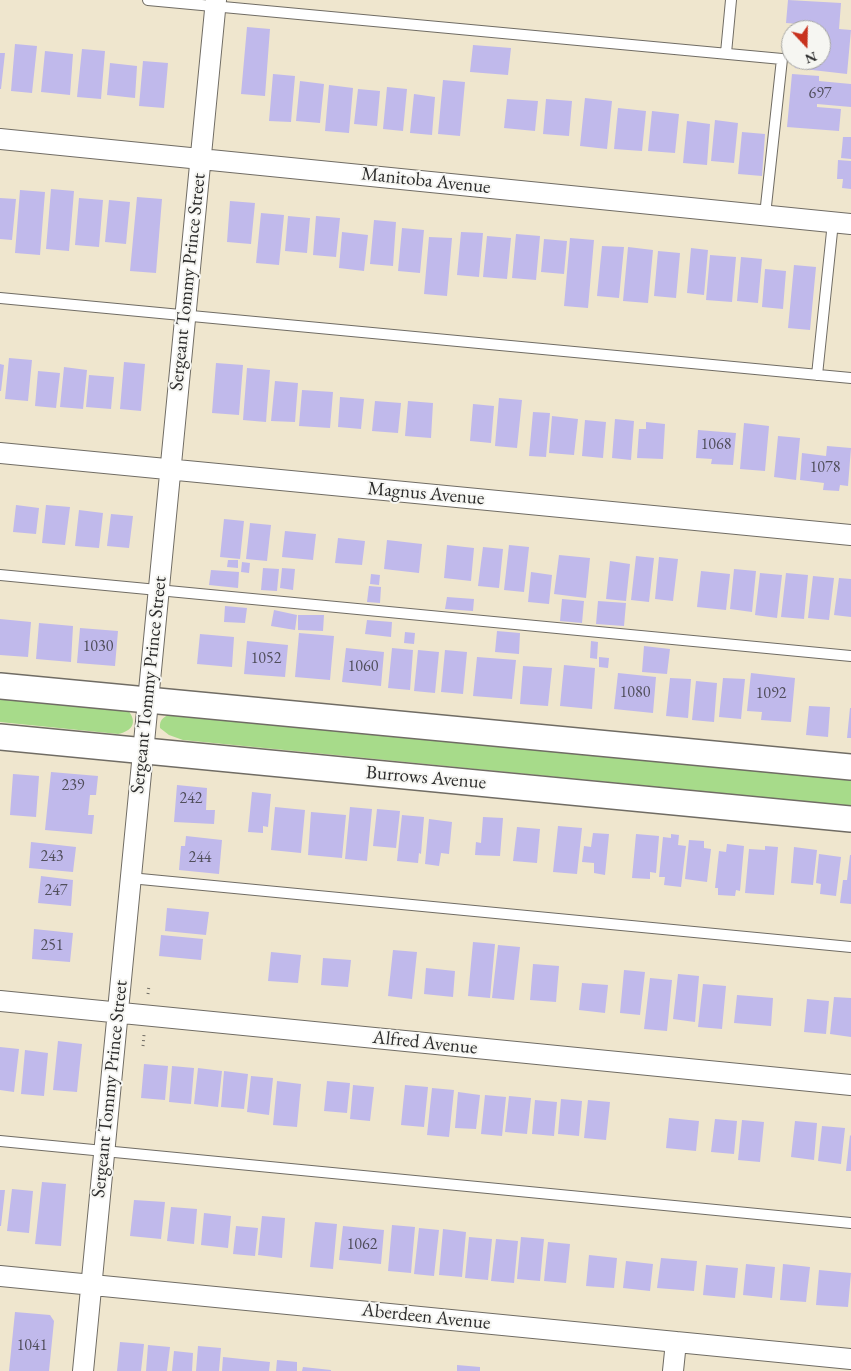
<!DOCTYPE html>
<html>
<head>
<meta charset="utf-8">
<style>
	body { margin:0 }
	#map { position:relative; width:851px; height:1371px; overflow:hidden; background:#efe6ce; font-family:"EB Garamond",serif }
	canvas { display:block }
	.north { position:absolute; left:781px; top:20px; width:50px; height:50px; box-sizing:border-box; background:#f6f6f2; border:1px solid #a5a5a2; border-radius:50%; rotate:159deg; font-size:14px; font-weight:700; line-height:20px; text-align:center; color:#2b2b2b }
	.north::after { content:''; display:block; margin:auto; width:18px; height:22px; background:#c8321e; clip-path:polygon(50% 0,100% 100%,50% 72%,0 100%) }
</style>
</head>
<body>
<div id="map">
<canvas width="851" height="1371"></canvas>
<div class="north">N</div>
</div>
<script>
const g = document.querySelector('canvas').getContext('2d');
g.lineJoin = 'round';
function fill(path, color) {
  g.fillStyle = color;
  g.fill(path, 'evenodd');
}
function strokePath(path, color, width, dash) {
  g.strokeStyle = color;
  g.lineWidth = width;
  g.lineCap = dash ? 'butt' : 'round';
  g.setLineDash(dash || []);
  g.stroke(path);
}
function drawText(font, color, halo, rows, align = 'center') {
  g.font = font + ' "EB Garamond",serif';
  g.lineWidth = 4;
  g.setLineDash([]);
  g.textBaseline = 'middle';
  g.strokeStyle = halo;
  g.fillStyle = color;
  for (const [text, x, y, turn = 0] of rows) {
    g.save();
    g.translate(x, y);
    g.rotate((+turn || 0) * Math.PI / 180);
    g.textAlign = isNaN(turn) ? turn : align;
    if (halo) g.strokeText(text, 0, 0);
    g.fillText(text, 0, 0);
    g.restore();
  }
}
const green = new Path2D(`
	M0,696L128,710C138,723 132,731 118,734L0,722Z
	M173,713L851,779V806L183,740L169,735L160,728C159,719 165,716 173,713Z`);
const building = new Path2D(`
	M788,0L841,3L839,29L851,30L847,74L795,68L796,60H821V30H799L800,24L786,23Z
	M247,27L270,29L265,96L241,94Z
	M15,44L37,46L32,93L11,91Z
	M473,45L511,48L508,75L470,72Z
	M82,49L105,51L101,99L77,97Z
	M45,51L73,54L70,95L41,92Z
	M0,53H5L1,89H0Z
	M143,61L168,63L164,108L139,106Z
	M110,63L137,66L135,98L107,95Z
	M273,74L295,76L291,122L269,121Z
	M792,74L819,76V81L851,84V107L817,104V107L841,109L839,131L787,127Z
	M443,80L465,82L460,136L438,134Z
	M300,81L324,84L320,123L296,121Z
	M329,85L353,88L349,133L325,131Z
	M387,87L407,89L403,131L383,129Z
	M358,89L380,91L377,126L354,124Z
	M414,94L435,97L432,135L410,133Z
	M585,98L612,101L607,149L580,146Z
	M507,99L538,101L535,131L504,128Z
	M546,99L572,101L569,136L543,134Z
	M618,108L646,111L642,151L614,149Z
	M652,111L679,114L675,153L648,151Z
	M715,120L738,123L734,163L711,161Z
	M687,121L710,124L707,165L683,163Z
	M742,132L765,134L762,176L738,174Z
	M843,137H851V159L841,158Z
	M838,160L851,161V189L842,188L843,179H837Z
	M51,189L74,191L69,251L46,249Z
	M20,190L45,192L40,255L15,253Z
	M137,197L162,199L156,273L130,271Z
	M0,198L16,199L12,240L0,239Z
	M79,198L103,200L99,247L75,245Z
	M109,200L130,202L126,244L105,242Z
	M230,201L255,203L251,244L227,242Z
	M261,213L284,215L279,265L256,263Z
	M288,216L310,218L307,253L285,251Z
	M316,216L340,218L336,257L313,255Z
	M374,220L396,222L393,266L370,264Z
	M402,228L424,230L420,273L398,271Z
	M342,232L368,235L364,271L339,268Z
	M461,232L483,233L479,277L457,275Z
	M516,234L540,236L536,280L512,278Z
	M487,236L511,238L507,279L483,277Z
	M429,237L452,238L447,296L424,294Z
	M570,238L594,240L588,308L564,306Z
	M544,239L567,241L564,274L541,272Z
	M602,246L624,247L619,298L597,296Z
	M628,247L653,250L648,303L623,301Z
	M691,248L708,250L704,295L687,293Z
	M658,251L680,253L676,298L654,296Z
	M710,255L736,257L732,302L706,300Z
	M741,257L762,259L758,303L737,301Z
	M794,265L816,267L810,330L788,328Z
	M765,269L786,271L783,309L762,307Z
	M9,358L32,360L28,401L5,399Z
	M124,362L145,364L141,411L120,409Z
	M216,363L243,365L239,415L212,413Z
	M0,364L4,365L1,391H0Z
	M64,367L87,370L83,409L60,407Z
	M247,368L270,370L266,422L243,420Z
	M38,371L60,373L56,408L35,406Z
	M89,375L114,377L111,409L86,407Z
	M275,381L298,383L295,422L271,421Z
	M302,390L333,392L330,428L299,426Z
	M340,397L364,399L361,429L338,427Z
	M499,398L522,400L517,448L495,446Z
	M375,401L401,403L398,433L372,431Z
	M408,401L433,403L431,438L405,436Z
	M473,404L494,406L491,443L470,441Z
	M533,412L550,413L546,457L529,456Z
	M552,416L578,419L574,455L549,453Z
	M615,419L634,421L631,460L612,458Z
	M585,420L606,422L603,458L582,456Z
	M646,422L665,424L663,459L637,458L639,429H646Z
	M744,423L769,426L765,471L740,469Z
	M698,430L736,433L733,465L711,464L712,459L696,458Z
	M778,436L800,438L796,480L774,477Z
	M827,446L851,448L848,486L840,485L839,491L823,490L824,483L800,480L802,453L826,456Z
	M16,505L39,508L36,534L13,532Z
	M46,505L70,507L65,545L42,543Z
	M79,510L103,513L99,548L75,546Z
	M111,514L133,516L129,548L107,546Z
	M224,519L244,521L240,559L220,557Z
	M250,523L271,525L267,561L246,559Z
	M285,531L316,534L313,560L282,557Z
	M338,538L365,541L362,565L335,563Z
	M387,540L422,544L419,573L384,569Z
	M447,545L474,548L471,581L444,578Z
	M509,545L529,547L524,592L504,590Z
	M483,547L503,549L499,588L478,586Z
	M559,555L590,558L586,598L554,594Z
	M636,556L654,558L649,602L631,600Z
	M659,557L678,559L673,601L655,599Z
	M228,560H238V568L227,567Z
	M610,561L630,564L626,601L606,599Z
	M242,562L250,563L249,573L241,572Z
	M263,568L279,569L277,591L261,590Z
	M282,568L295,569L293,590L280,588Z
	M734,569L756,571L752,612L730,609Z
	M211,570L239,572L238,588L209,585Z
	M701,571L730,574L726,610L697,607Z
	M531,572L552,575L549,604L528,602Z
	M760,573L782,575L777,618L755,615Z
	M786,573L808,575L804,619L781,617Z
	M371,574L380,575L379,585L370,584Z
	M813,576L834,578L829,620L808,618Z
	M839,578L851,579V617L834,615Z
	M369,586L381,587L380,603L367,602Z
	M447,597L474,599L473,611L445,609Z
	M562,599L584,601L582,623L560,621Z
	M598,601L626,603L624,626L596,624Z
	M225,606L247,608L245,623L224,622Z
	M274,610L297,615L295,630L271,626Z
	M298,615H324L323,631L298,630Z
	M0,619L31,622L28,657L0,655Z
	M367,620L392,622L391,637L365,634Z
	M39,623L73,626L71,662L36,659Z
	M80,628L118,631L115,666L77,663Z
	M497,631L520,633L519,654L495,652Z
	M405,632L415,633L414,644L404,643Z
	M299,633L334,636L330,680L295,677Z
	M200,634L234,637L232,667L197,664Z
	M247,641L288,645L285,677L244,674Z
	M591,641L598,642L597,659L590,658Z
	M644,646L670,649L667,674L642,672Z
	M346,648L384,652L381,686L342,682Z
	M392,648L413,650L410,690L388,688Z
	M418,650L439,652L435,693L414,691Z
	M445,650L467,652L463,694L441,692Z
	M477,657L516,660L512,699L473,696Z
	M599,657L609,658L608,668L599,667Z
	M564,665L595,668L592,709L560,706Z
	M523,666L552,668L548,706L520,704Z
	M618,673L656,677L653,713L614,709Z
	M751,673L795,678L791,722L761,720L762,712L747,711Z
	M670,678L691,679L688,718L666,716Z
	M723,678L745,679L741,719L719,717Z
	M696,681L717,683L714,722L692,720Z
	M809,706L830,707L828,737L806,735Z
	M850,708H851V738H847Z
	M51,772L98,776L96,795H90L88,815H94L92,834L45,830Z
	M13,774L39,776L36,817L10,815Z
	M177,785L207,788L206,810H215L214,824L174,822Z
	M252,792L271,794L268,827L263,826V833L248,832Z
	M275,807L305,810L301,853L271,850Z
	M350,807L372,809L367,861L345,859Z
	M377,809L400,811L396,848L373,846Z
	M311,812L346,815L342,858L308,855Z
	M402,815L424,817L421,854L419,853L418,863L397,861Z
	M483,817L503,818L500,856L475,855L476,842L481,843Z
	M429,819L452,822L449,854L441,853L439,866L425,864Z
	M558,826L582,828L577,874L553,872Z
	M517,827L540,829L537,863L513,861Z
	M593,833L609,834L605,875L594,873V863L582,862L584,846L591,847Z
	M636,834L659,836L656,873L650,872V879L632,878Z
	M671,834L679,835L678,845L686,846L681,887L664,885L665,877H659L663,837L671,838Z
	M186,836L222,840L219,874L179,870L181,846H185Z
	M689,840L704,841V848L711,849L707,882L685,879Z
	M31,842L76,847L73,872L29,868Z
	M727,844L744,846L740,891L736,890L735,896L718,895V888H715L719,851L726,852Z
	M765,846L778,847L774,895L745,893L749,849L765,850Z
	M794,847L817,850L813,885L791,883Z
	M819,854L841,857L836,896L820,894L821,884L816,883Z
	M850,855H851V904L840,903L843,880H847Z
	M41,876L73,880L71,906L38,903Z
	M167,908L209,912L206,935L165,931Z
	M34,929L73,933L70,962L32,959Z
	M161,935L203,939L201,960L159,956Z
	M473,942L495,944L490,998L468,996Z
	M498,945L520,947L514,1000L492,998Z
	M393,950L417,952L412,999L388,996Z
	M271,952L301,955L298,983L268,981Z
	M323,958L351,960L348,987L321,985Z
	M533,964L559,966L556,1002L530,1000Z
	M426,968L455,971L453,997L424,994Z
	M624,970L645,972L640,1015L620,1013Z
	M678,974L699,976L695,1022L673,1019Z
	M650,978L672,980L667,1031L644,1029Z
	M582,983L608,985L605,1013L579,1010Z
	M703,984L726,986L722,1029L698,1027Z
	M737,995L773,998L771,1026L734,1023Z
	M834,997L851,998V1037L830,1034Z
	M807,999L829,1001L826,1034L804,1032Z
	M58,1041L82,1044L77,1092L53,1090Z
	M0,1047L19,1049L14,1092L0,1090Z
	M25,1050L48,1053L44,1096L21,1094Z
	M144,1064L168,1066L165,1100L141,1098Z
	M172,1066L194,1068L191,1104L169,1102Z
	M198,1068L222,1071L218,1107L194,1104Z
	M224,1071L248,1074L244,1109L221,1107Z
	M251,1076L273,1078L269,1115L247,1112Z
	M277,1081L301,1084L297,1127L273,1125Z
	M327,1081L350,1083L347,1113L324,1111Z
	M353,1085L374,1087L370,1121L350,1119Z
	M405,1085L428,1087L424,1127L401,1125Z
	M432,1088L454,1090L449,1137L427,1135Z
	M458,1092L480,1095L476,1129L455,1128Z
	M485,1095L506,1097L502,1136L481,1134Z
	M509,1096L531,1098L527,1134L505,1132Z
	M561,1099L582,1101L579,1136L558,1134Z
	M535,1100L557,1102L554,1136L532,1134Z
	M588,1100L610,1102L606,1140L584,1138Z
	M669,1118L699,1121L696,1151L666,1148Z
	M715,1119L737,1121L734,1154L711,1152Z
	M742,1120L764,1122L760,1162L738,1160Z
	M795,1121L817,1123L814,1160L791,1157Z
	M822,1126L845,1128L841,1164L818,1161Z
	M850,1135L851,1136V1171H846Z
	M42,1182L66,1184L61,1246L35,1244Z
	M12,1189L33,1191L29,1233L7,1231Z
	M0,1190H5L1,1226H0Z
	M134,1200L165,1202L161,1239L130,1236Z
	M171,1207L197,1209L194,1244L167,1241Z
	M204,1213L231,1216L228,1248L201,1245Z
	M262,1216L285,1218L282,1258L258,1255Z
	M315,1222L337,1224L333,1269L310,1267Z
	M392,1225L415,1227L411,1273L388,1271Z
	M236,1226L258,1228L255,1256L233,1254Z
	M343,1226L384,1230L381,1264L339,1260Z
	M419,1228L439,1230L434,1276L414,1274Z
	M443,1229L466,1232L462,1277L439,1275Z
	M469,1237L492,1239L488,1280L465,1278Z
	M521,1237L544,1239L540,1281L517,1279Z
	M496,1239L518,1241L514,1283L491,1281Z
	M548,1242L570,1244L566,1283L544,1281Z
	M589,1255L617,1258L614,1288L586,1286Z
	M661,1258L697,1261L694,1291L657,1288Z
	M626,1261L653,1264L650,1291L623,1288Z
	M746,1264L775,1267L772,1298L743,1295Z
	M783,1264L810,1267L806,1302L780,1300Z
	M706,1265L738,1268L735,1298L703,1295Z
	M819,1270L851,1273L848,1307L816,1305Z
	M15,1312L50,1315L54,1321L49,1371H9Z
	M120,1342L144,1344L141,1371H117Z
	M148,1345L170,1347L167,1371H146Z
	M198,1346L221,1348L219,1371H196Z
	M174,1351L193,1353L192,1371H172Z
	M223,1357L270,1362L269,1371H222Z
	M277,1360L297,1362V1371H276Z
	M457,1365L480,1367V1371H457Z
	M303,1367L331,1370V1371H302Z`);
const path = new Path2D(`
	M148,994L149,985
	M143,1046L144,1035`);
const service = new Path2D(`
	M148,0L782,59L765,215
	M726,53L731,0
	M0,298L851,378
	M817,375L833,222
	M0,575L851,656
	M130,878L851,947
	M0,1141L851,1223`);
const minor = new Path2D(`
	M0,139L851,224
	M0,453L851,535
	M0,1001L851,1085
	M0,1276L851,1359
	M83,1371L216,0
	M673,1371L676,1342`);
const tertiary = new Path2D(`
	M0,686L851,767
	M0,737L851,819`);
const numberNames = [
	["697",820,94],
	["1068",716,445],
	["1078",825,468],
	["1030",98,647],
	["1052",266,659],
	["1060",363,667],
	["1080",635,693],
	["1092",771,694],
	["239",73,786],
	["242",191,799],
	["243",52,857],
	["244",200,858],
	["247",56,891],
	["251",52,946],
	["1062",362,1245],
	["1041",32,1346]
];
const streetNames = [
	["Manitoba Avenue",426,181,6],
	["Sergeant Tommy Prince Street",188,282,-84],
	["Magnus Avenue",426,494,5],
	["Sergeant Tommy Prince Street",149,685,-84],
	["Burrows Avenue",426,778,5],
	["Alfred Avenue",425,1043,6],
	["Sergeant Tommy Prince Street",110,1089,-84],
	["Aberdeen Avenue",426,1317,6]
];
fill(green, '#a7db8a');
fill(building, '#c0b9eb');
strokePath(service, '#706c64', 12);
strokePath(minor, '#706c64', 22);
strokePath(tertiary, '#706c64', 28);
strokePath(path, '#706c64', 3, [1, 4]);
strokePath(service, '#fff', 10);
strokePath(minor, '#fff', 20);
strokePath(tertiary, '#fff', 25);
drawText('16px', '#504e5b', null, numberNames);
drawText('19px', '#2b2b2b', '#f6f6f2', streetNames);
</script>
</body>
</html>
